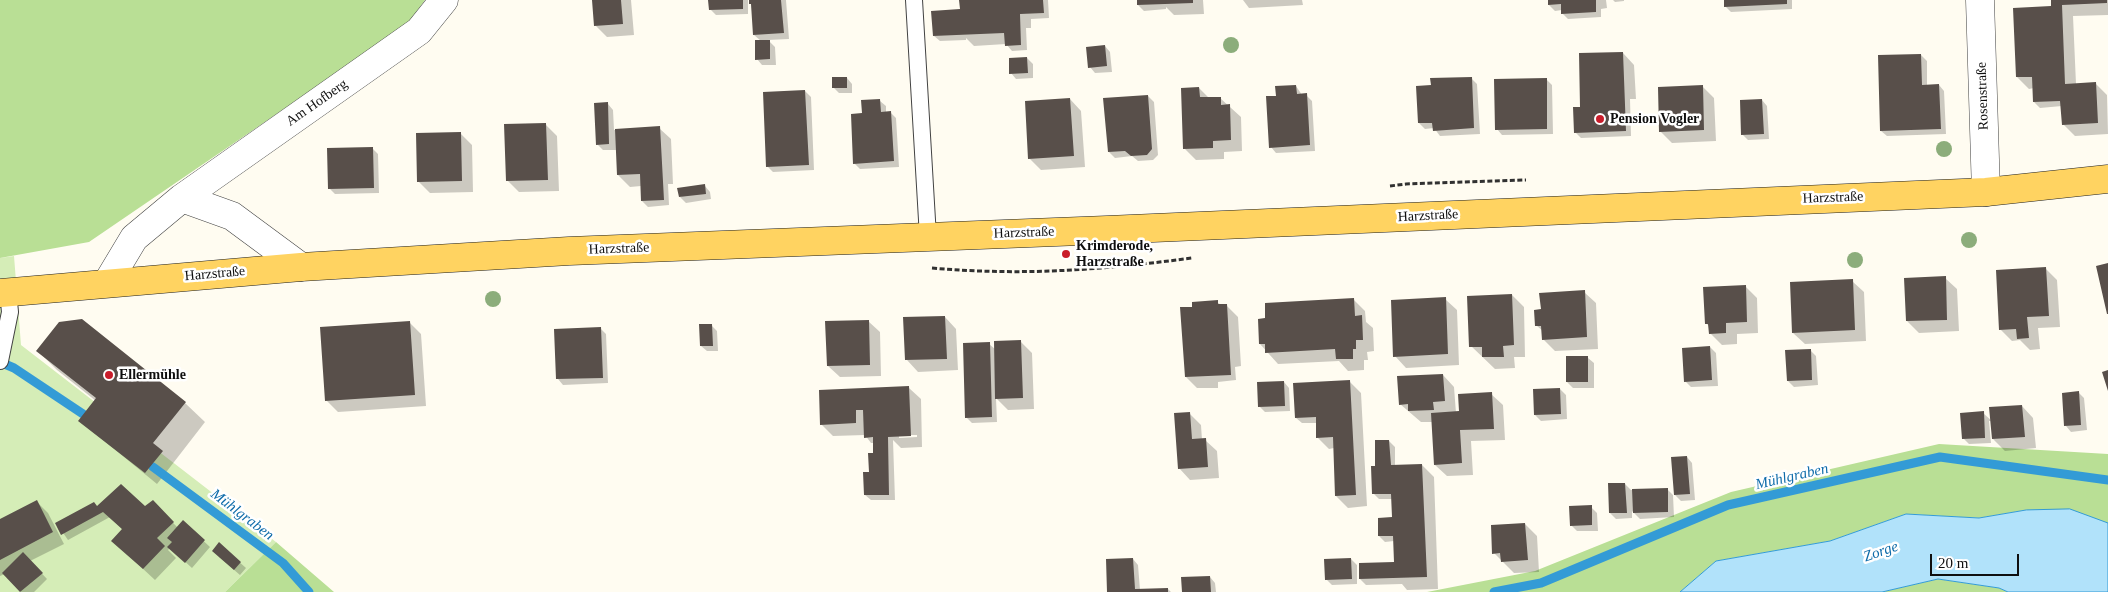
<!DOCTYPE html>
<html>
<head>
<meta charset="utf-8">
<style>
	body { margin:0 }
	#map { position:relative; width:2108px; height:592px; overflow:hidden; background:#fffcf1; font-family:Georgia,serif }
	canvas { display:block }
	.scale { position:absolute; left:1930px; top:554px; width:89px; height:22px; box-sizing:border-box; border:2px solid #0f0f0f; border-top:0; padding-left:6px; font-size:15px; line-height:18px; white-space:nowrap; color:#0f0f0f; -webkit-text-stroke:4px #fff; paint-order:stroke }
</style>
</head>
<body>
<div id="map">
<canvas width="2108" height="592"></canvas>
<div class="scale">20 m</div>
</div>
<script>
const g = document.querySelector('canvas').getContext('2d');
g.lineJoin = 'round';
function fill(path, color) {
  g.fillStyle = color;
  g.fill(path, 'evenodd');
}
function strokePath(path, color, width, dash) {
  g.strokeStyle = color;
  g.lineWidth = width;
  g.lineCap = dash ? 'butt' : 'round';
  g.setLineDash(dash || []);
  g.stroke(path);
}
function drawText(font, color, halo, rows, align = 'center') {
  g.font = font + ' Georgia,serif';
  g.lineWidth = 5;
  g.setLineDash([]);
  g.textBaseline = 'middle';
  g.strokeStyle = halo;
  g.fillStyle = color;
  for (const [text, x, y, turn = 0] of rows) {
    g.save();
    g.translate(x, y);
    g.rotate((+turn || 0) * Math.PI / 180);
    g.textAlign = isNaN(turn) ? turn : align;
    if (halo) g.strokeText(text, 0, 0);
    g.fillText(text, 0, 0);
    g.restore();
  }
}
const green = new Path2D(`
	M14,256L21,345L276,542L225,592H0V258Z`);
const forest = new Path2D(`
	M0,0H425L407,25L89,242L0,258Z
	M1939,444L2108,454V523L2026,510L1979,518L1906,514L1830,541L1716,561L1680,592H1427L1535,571L1731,492Z
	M276,542L334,592H225Z
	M1938,579L1999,588L2008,592H1882Z`);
const water = new Path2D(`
	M2070,509L2108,523V592H2008L1999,588L1938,579L1882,592H1680L1716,561L1830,541L1906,514L1979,518L2026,510Z`);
const shadow = new Path2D(`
	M593,0H631L634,35L607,37L595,25Z
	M710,0H748V14L716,15L710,9Z
	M751,0H786L789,39L768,40L775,47L776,65H762L757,59L761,41L754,35Z
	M960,0H1048L1049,18L1031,19V28H1026L1027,50L1012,51L1006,44L974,46L966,38V40L940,41L934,36L961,10Z
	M1138,0H1203L1204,14L1174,15L1166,7V9L1144,11L1138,5Z
	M1243,0H1302L1303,5L1249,8Z
	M1549,0H1606L1607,8L1601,9V17L1568,19L1562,13V10L1555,11L1549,5Z
	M1613,0H1624V1L1615,2Z
	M1725,0H1792V9L1731,12L1725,6Z
	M2052,0H2108V15L2073,16L2076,84L2095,83L2107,95L2108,134L2075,136L2063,124L2062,106L2040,108L2034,102V88L2029,89L2017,77L2052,7Z
	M1105,46L1110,52L1112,72L1095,73L1090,67Z
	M1623,53L1634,65L1636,99H1630L1631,136L1581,138L1575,132L1582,108Z
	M1921,55L1927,61V86L1939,85L1944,91L1946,134L1887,136L1881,131Z
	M1027,58L1033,64V78L1016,79L1011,73Z
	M847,78L852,84V93H839L833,87Z
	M1471,78L1477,84L1480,134L1440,136L1434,128L1425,129L1419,123L1432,86Z
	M1546,79L1552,85L1553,134L1502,135L1497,129Z
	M1296,86L1302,95H1306L1312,101L1315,151L1276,153L1271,147L1277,97Z
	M1702,86L1714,98L1716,141L1672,143L1660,131Z
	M1199,88L1209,98H1220L1241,117L1242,151L1224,152V159L1196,160L1184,148Z
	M805,91L811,97L814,170L773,172L767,166Z
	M1148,96L1154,102L1158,155L1153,160L1138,161L1132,156L1115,158L1109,152Z
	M1070,99L1081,111L1085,167L1041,170L1029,158Z
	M1762,100L1767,106L1769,139L1748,140L1742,134Z
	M880,101L886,106V113L890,112L896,118L899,167L860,169L854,163L863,114Z
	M608,104L613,110L614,130L659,128L671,139L673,184H668L669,205L648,207L642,201L641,186L630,187L618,175L617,150H603L597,144Z
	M545,124L557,136L559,191L519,192L507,180Z
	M460,133L472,145L473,192L430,193L418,181Z
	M372,148L378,154L379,193L335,194L330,189Z
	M705,186L710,192L711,199L686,203L680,197Z
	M2046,269L2057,280L2060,327L2038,328L2040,349L2030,350L2020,340L2012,341L2000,329Z
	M1945,278L1957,289L1959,331L1919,333L1907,321Z
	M1852,281L1864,292L1866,341L1805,344L1793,333Z
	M1745,286L1757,298L1758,333L1737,334V344L1722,345L1710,333V327L1706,323Z
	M1584,292L1596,303L1598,349L1555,351L1543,339V331L1537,326Z
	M1512,295L1524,307L1525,357H1514L1515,368L1495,369L1471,346Z
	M1445,299L1457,310L1459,365L1406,368L1395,356Z
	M1354,300L1365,311L1366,322L1373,328L1374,351L1367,352L1368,360H1364V370L1348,371L1339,361L1278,364L1260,344Z
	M1217,302L1221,305H1226L1238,317L1241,366L1235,367L1236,380L1218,382V388H1197L1186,377L1194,308Z
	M945,317L956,329L958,370L918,372L907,360Z
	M868,321L880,332L881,376L840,377L828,366Z
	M410,323L421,334L426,406L338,412L326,400Z
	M711,325L717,331L718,351H707L701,346Z
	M600,328L606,334L608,383L563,385L558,379Z
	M1021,342L1032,353L1034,409L1008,410L996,398L997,422L972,423L966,417L989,344L995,349Z
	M1710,347L1716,353L1718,386L1691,387L1685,381Z
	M1810,350L1816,356L1818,385L1794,387L1788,381Z
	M38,351L185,403L205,422L157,484L80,421L96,401L57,370Z
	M1588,358L1594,363V388H1573L1567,382Z
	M1443,375L1454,387L1456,413L1461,412L1491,394L1503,405L1505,440L1471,441L1473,475L1447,476L1435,465L1432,422H1421L1400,404Z
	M1349,381L1361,393L1367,506L1348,508L1336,496L1334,448L1329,449L1317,437V423H1302L1296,418Z
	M1284,382L1289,388L1290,411L1265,412L1259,406Z
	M909,388L921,399L922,447L901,448L893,440L895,500H871L865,495L874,454V443H871L865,435L833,436L821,424ZM899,435H917V437L899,438Z
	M1560,389L1566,395L1567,419L1541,421L1535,415Z
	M2078,392L2084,398L2087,430L2071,432L2066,426Z
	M2022,406L2033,418L2036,448L2005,451L1993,439L1992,421H1989L1991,443L1969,444L1963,438L1983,413L1992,421Z
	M1189,413L1201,425L1202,440H1205L1217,451L1219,478L1190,480L1179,468Z
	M1389,441L1395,447V466L1422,465L1434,477L1438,589L1407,590L1402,584L1366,585L1360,579L1395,566L1394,541L1385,542L1379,536L1394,520L1393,499H1379L1373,493L1377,467Z
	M1687,457L1692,463L1695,500L1681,501L1675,495Z
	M1625,484L1631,490L1667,489L1673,495L1674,517L1640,519L1632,511V518L1616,519L1610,513Z
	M37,502L48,513L64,544L30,561L47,579L34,592H21L5,574L0,576V521Z
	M153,502L178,528L183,522L210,547L192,568L170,548L168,550L176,558L155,580L113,541L123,530L110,517L68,540L57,524L101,512L145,508Z
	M1591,507L1597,513L1598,531H1577L1571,525Z
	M1525,524L1537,536L1539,572L1514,573L1494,553Z
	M219,544L246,568L240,575L219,557Z
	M1133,559L1138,565L1140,590L1168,589L1171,592H1108Z
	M1351,559L1357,565V584L1332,585L1326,579Z
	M1210,577L1215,583L1216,592H1183Z`);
const stream = new Path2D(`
	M0,362L14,368L83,414
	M153,467L283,563L309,592
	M1494,592L1541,583L1728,505L1940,457L2108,480`);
const building = new Path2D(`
	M592,0H621L623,24L594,26Z
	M708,0H743V9L709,10Z
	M749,0H781L784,33L753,35L751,4H749Z
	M959,0H1043L1044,13L1020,14L1021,45L1005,46L1004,33L933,36L931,11L960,9Z
	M1137,0H1193V3L1137,5Z
	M1548,0H1596V12L1561,14V4L1548,5Z
	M1724,0H1787V4L1724,7Z
	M2051,0H2107V3L2062,5L2065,84L2096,82L2098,123L2062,125L2060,101L2033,102L2032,77H2016L2013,8L2051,6Z
	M755,40H770V59L755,60Z
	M1105,45L1107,66L1088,68L1086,47Z
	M1623,52L1626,131L1574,133L1573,107H1580L1579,53Z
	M1921,54L1922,85L1939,84L1941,129L1880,131L1878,55Z
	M1027,57L1028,73L1009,74V58Z
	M832,77H847V88H832Z
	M1472,77L1474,128L1433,131L1432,123H1418L1416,86L1431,85L1430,78Z
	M1547,78V129L1495,130L1494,79Z
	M1296,85L1297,94L1307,93L1310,145L1269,148L1266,96H1276L1275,86Z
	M1703,85L1704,130L1659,132L1658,87Z
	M1199,87L1200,97H1221V105L1230,104L1231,140L1213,141V148L1183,149L1181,88Z
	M805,90L809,165L766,167L763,92Z
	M1148,95L1152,149L1147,155L1131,156L1125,151L1108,152L1103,98Z
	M1070,98L1074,156L1028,159L1025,101Z
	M880,99L881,112L891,111L894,161L853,164L851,114L862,113L861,100Z
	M1762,99L1764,134L1741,135L1740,100Z
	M608,102L609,144L596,145L594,103Z
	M546,123L548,180L506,181L504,124Z
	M660,126L664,200L641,201L640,174L617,175L615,129Z
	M461,132L462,181L417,182L416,133Z
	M373,147L374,188L328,189L327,148Z
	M705,184L706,194L679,197L677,188Z
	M2108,263V314H2107L2096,266Z
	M2046,267L2049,316L2027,317L2029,338L2017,339L2016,329L1999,330L1996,270Z
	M1946,276L1947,320L1906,321L1904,278Z
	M1853,279L1855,330L1792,333L1790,282Z
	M1746,285L1747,322L1726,323V333L1709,334L1708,324H1705L1703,287Z
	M1585,290L1587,337L1542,340L1541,326H1535L1534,310L1541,309L1539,293Z
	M1512,294L1514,345L1503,346L1504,357H1482V347H1469L1467,296Z
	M1446,297L1448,354L1393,357L1391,300Z
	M1354,298L1355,316L1362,315L1363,340H1356V349H1353V359H1336L1335,349L1265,353V344H1259L1258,319L1265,318V303Z
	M1218,300V304H1227L1231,375L1185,377L1180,307H1192V302Z
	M945,316L947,359L905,360L903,317Z
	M82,319L186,402L153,443L163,451L145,473L78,421L96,398L36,351L59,322Z
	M869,320L870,365L827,366L825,321Z
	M410,321L415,395L325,401L320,327Z
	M699,324H712L713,346H700Z
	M601,327L603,378L556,379L554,329Z
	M1021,340L1023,398L995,399L994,341Z
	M990,342L992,417L965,418L963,343Z
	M1710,346L1712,380L1684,382L1682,348Z
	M1811,349L1812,380L1787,381L1785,350Z
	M1566,356H1588V382H1566Z
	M2108,370V391L2102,372Z
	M1443,374L1445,401L1433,402L1434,410L1408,411V404L1399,405L1397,376Z
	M1350,380L1356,495L1335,496L1333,437L1316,438V417L1295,418L1293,383Z
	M1284,381L1285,406L1258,407L1257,382Z
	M909,386L911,436L888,437L889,495H864L863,472H869L868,453H873V437L864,438L863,410H856V423L820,425L819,390Z
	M1560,388L1561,414L1534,415L1533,389Z
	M2079,391L2081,425L2064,426L2062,393Z
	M1492,392L1494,429L1460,430L1462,463L1434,465L1431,413L1459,411L1458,394Z
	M2022,405L2025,437L1992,439L1989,407Z
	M1984,411L1985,438L1962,439L1960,413Z
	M1190,412L1192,439L1206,438L1208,467L1178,469L1174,413Z
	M1375,440H1389L1391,465L1422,464L1427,577L1359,579V563L1394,562L1393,536H1378V518L1392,517L1391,494H1372L1371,466H1375Z
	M1687,456L1690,494L1674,495L1671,457Z
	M1608,483H1625L1627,513H1609Z
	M121,484L145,506L153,500L174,522L157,538L165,546L143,569L111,541L122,529L103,512L61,535L55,523L94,502L97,506Z
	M1668,488V512L1633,513L1632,489Z
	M37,500L53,532L0,560V519Z
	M1592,505V525L1570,526L1569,506Z
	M183,520L205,540L185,563L167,547L172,542L167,538Z
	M1525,523L1528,560L1501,562L1500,553L1492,554L1491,525Z
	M219,542L241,562L234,570L212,551Z
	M23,552L43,573L20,592L2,573Z
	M1133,558L1135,589L1168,588V592H1107L1106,559Z
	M1351,558L1352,579L1325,580L1324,559Z
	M1210,576L1211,592H1182L1181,577Z`);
const path = new Path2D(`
	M1390,186L1406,184L1526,180
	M932,268C1023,276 1101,270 1192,258`);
const service = new Path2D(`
	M914,0L928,237
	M0,361L10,312L8,292`);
const minor = new Path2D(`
	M1980,0L1986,192
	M182,198L232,216L301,267
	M107,283L134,238L182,198L419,31L444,0`);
const primary = new Path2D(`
	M0,293L301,267L569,251L1107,230L1986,192L2108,179`);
const trees = [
	[1231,45],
	[1944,149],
	[1969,240],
	[1855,260],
	[493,299]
];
const markers = [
	[1600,119,5,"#c91d2b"],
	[1066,254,5,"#c91d2b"],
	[109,375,5,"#c91d2b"]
];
const streetNames = [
	["Rosenstraße",1983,96,-92],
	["Am Hofberg",317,103,-35],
	["Harzstraße",1833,198,-2],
	["Harzstraße",1428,216,-3],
	["Harzstraße",1024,233,-2],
	["Harzstraße",619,249,-2],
	["Harzstraße",215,274,-5]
];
const poiNames = [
	["Pension Vogler",1610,119],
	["Krimderode,",1076,246],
	["Harzstraße",1076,262],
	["Ellermühle",119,375]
];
const waterNames = [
	["Mühlgraben",1792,477,-13],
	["Mühlgraben",242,515,37],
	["Zorge",1881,552,-19]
];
fill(green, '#d5edb7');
fill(forest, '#b9df95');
fill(water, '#b1e2fa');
strokePath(water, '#339bd6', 1);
fill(shadow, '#0003');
strokePath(stream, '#339bd6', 9);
fill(building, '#584f4a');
strokePath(service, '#424242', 18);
strokePath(minor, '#424242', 29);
strokePath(primary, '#202020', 29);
strokePath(path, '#313131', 3, [5, 2.5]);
strokePath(service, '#fff', 16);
strokePath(minor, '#fff', 28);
strokePath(primary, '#ffd361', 28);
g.fillStyle = '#8cad7b';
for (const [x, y] of trees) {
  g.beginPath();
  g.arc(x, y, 8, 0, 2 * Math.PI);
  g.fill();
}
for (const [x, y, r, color] of markers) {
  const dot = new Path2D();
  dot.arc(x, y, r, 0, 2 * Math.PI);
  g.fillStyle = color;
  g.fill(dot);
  strokePath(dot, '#fff', 2);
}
drawText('14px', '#0f0f0f', '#fff', streetNames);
drawText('bold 14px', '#0f0f0f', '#fff', poiNames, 'left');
drawText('italic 15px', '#0f6caa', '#fff', waterNames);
</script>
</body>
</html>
